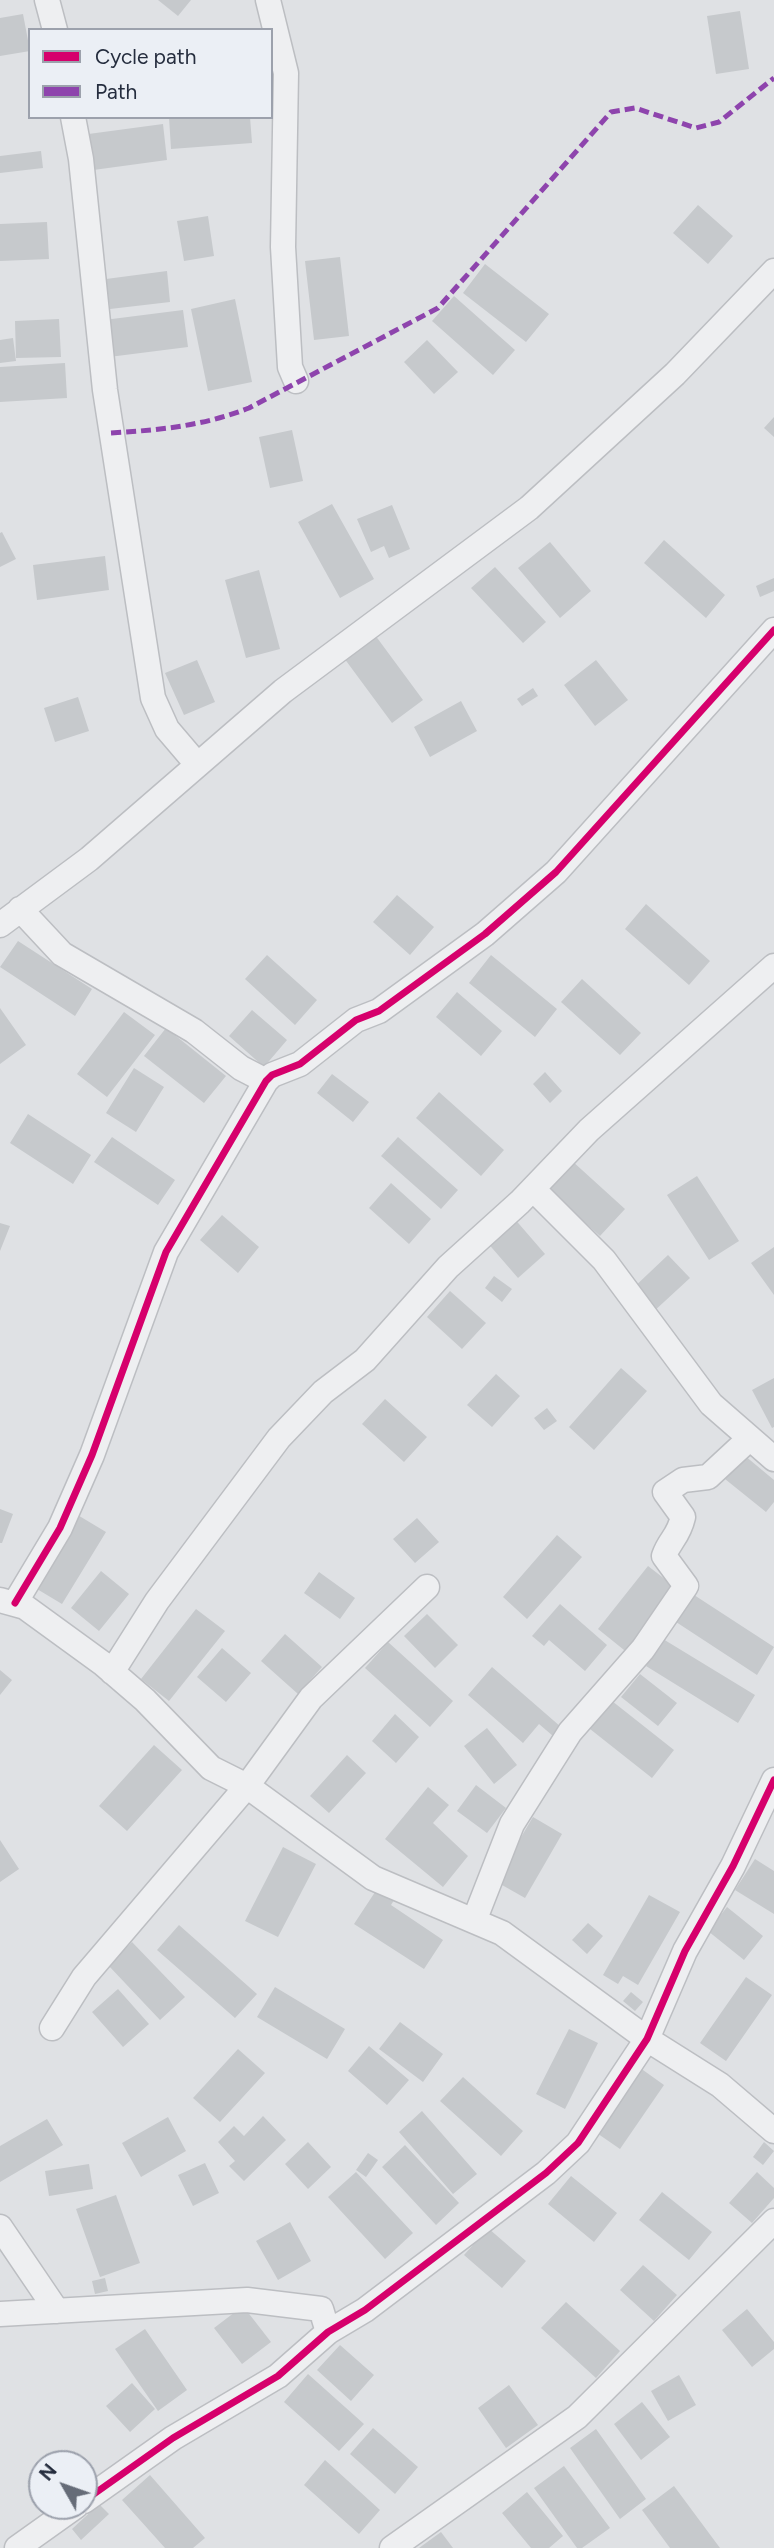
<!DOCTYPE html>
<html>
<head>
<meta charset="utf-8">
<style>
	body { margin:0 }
	#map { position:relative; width:774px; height:2548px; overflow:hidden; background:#dfe1e4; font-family:Figtree,sans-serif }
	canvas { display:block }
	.legend { position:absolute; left:28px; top:28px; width:245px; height:91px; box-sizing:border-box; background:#ebeff5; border:2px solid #9ca1ac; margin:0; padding:9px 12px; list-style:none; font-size:21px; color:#252d3e }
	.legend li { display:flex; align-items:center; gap:14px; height:35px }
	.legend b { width:35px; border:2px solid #9ca1ac }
	.north { position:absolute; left:28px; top:2450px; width:70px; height:70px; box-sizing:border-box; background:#ebeff5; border:2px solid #9ca1ac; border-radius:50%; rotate:310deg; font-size:19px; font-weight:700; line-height:28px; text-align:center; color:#252d3e }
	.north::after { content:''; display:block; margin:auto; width:24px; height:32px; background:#666c78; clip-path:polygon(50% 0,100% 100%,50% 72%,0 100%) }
</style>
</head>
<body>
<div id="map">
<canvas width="774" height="2548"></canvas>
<ul class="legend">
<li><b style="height:9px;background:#d6006c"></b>Cycle path</li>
<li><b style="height:9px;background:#8e44ad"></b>Path</li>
</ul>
<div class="north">N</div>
</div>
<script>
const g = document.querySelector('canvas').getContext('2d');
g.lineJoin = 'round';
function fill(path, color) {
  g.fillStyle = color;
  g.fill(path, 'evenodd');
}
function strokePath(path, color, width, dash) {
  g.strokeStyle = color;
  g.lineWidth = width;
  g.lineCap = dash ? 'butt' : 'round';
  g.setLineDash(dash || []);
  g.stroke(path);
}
const building = new Path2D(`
	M158,0H191L178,16Z
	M740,11L749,69L716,74L707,16Z
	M23,14L30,51L0,56V18Z
	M169,117H250L252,143L171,149Z
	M163,124L167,160L86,171L81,135Z
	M41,151L43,168L0,173V156Z
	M698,205L733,236L708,264L673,233Z
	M208,216L214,256L184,261L177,221Z
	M47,222L49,259L0,261V224Z
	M340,257L349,336L314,340L305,261Z
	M485,264L549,314L526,342L463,293Z
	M167,271L170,302L110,309L106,279Z
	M454,296L515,350L493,375L432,321Z
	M235,299L252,382L208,391L191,309Z
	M183,310L188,347L109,357L104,320Z
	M59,319L61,357L16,358L15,321Z
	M13,338L16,361L0,363V340Z
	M427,340L458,372L434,394L404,362Z
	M65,363L67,398L0,402V367Z
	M774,417V437L764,428Z
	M292,430L303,481L270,488L259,437Z
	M332,504L374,579L340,598L298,522Z
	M392,505L410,549L389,558L384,546L371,552L357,519Z
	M2,532L16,559L0,567V533Z
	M664,540L725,595L706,618L644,563Z
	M550,542L591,591L560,618L518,568Z
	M105,556L109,590L37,600L33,565Z
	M495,567L546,622L523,643L471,588Z
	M259,570L280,649L246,658L225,580Z
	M774,578V591L760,597L756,586Z
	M375,635L423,700L392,723L344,658Z
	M197,660L215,702L184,715L165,673Z
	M596,660L628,700L595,726L564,685Z
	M533,688L538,696L522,706L517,699Z
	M78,697L89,731L55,742L44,708Z
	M461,701L477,731L430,757L414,727Z
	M397,895L434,927L410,955L373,922Z
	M646,904L710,961L689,985L625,929Z
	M18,941L92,989L75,1016L0,967Z
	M267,955L317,1000L295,1025L245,979Z
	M491,955L557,1009L535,1037L469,983Z
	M582,979L641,1033L620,1055L561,1002Z
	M457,992L502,1031L481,1056L436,1017Z
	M0,1008L26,1045L0,1064Z
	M252,1010L287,1040L264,1067L229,1036Z
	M124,1012L155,1035L107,1097L77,1074Z
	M166,1028L226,1076L204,1103L144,1056Z
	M134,1068L164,1087L136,1132L106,1113Z
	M545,1072L562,1091L550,1103L533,1084Z
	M332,1074L369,1102L353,1122L317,1093Z
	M439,1092L504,1150L481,1176L416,1118Z
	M28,1114L91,1155L73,1184L10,1143Z
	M112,1137L175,1180L158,1205L94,1162Z
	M398,1137L458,1190L441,1209L381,1156Z
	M571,1160L625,1209L600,1236L546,1188Z
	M697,1176L739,1241L709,1260L667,1195Z
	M391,1183L431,1219L409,1244L369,1208Z
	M222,1215L259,1247L238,1273L200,1240Z
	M513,1217L545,1254L518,1278L486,1241Z
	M0,1223L10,1226L0,1251Z
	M774,1247V1295L751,1263Z
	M668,1255L690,1278L652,1313L630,1291Z
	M494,1276L512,1289L502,1302L485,1288Z
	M450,1291L486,1323L462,1349L427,1317Z
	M621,1368L647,1391L594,1450L569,1427Z
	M496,1374L520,1396L492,1427L467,1405Z
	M774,1378V1427L772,1428L752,1390Z
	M385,1399L427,1437L404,1462L362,1424Z
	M547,1408L557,1421L544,1430L534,1418Z
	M744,1455L774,1480V1502L766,1512L725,1479Z
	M0,1509L13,1514L2,1543H0Z
	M76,1514L106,1532L62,1604L32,1586Z
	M417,1518L439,1542L415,1563L393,1539Z
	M557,1535L582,1557L527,1619L503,1597Z
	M648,1566L679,1590L629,1654L598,1629Z
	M101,1571L129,1594L99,1631L71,1608Z
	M319,1572L355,1598L340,1619L304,1593Z
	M691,1593L774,1647L757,1675L673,1620Z
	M560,1604L607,1645L585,1671L549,1640L544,1646L532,1636Z
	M196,1609L225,1631L169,1701L141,1679Z
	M427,1614L458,1645L435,1668L404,1636Z
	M285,1634L322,1667L298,1694L261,1661Z
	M663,1639L755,1695L738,1723L646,1666Z
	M388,1642L453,1701L430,1727L365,1668Z
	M222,1648L251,1673L226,1702L197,1677Z
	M492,1667L561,1727L553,1736L539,1724L523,1743L468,1695Z
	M0,1670L12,1680L0,1695Z
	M640,1674L677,1703L658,1726L621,1697Z
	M612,1701L674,1750L652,1778L590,1729Z
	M395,1714L419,1737L396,1763L372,1741Z
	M487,1728L517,1765L494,1784L464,1746Z
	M154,1745L182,1770L127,1831L99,1806Z
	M347,1755L366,1773L329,1813L310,1796Z
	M476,1785L506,1808L487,1833L457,1811Z
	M428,1787L449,1805L433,1823L468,1856L443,1887L385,1839Z
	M533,1817L562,1834L525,1898L495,1881Z
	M0,1840L19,1869L0,1882Z
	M283,1847L316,1864L278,1937L245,1921Z
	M755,1859L774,1871V1914L735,1890Z
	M379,1886L396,1897L391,1905L443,1940L424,1969L354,1924Z
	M649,1895L680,1912L638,1985L623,1976L618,1984L603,1975Z
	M727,1907L763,1936L744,1960L708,1931Z
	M588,1923L603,1936L587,1954L572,1940Z
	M179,1925L257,1994L235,2018L157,1950Z
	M132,1942L185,1997L160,2020L108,1965Z
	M746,1977L772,1995L726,2061L700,2043Z
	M275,1987L345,2029L327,2059L257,2017Z
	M118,1989L149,2024L123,2047L92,2012Z
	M631,1992L643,2002L635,2011L623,2001Z
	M400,2022L443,2054L423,2082L379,2049Z
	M569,2029L598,2043L565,2109L536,2094Z
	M369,2046L409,2080L387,2105L348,2071Z
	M238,2049L265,2073L220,2122L193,2098Z
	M636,2065L664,2085L620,2149L591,2129Z
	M463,2077L523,2131L501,2156L440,2101Z
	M422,2111L477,2174L453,2194L399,2132Z
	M263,2116L286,2140L244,2181L229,2166L235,2161L218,2142L234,2126L244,2136Z
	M168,2117L186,2151L141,2177L122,2143Z
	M47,2119L63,2145L0,2182V2146Z
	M308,2142L331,2167L308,2189L285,2164Z
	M764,2142L774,2151L763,2165L753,2157Z
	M405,2145L459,2203L436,2225L382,2167Z
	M368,2153L378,2160L366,2177L356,2170Z
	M205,2163L219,2193L193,2206L178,2175Z
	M89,2164L93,2189L49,2196L45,2171Z
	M356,2172L413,2233L385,2259L328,2197Z
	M757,2172L774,2188V2198L752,2223L729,2203Z
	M571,2176L617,2213L594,2242L548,2204Z
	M662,2192L712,2232L689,2260L639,2220Z
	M116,2195L140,2263L100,2277L76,2209Z
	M290,2222L311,2261L278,2280L256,2241Z
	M488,2228L526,2261L502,2288L464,2255Z
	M643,2265L677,2295L654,2321L620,2290Z
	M105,2278L108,2291L95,2294L92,2281Z
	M566,2302L620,2351L596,2378L541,2328Z
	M243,2306L271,2342L242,2364L214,2328Z
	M747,2309L774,2342V2349L752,2367L722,2330Z
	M145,2329L187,2390L158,2411L115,2349Z
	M340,2345L374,2375L351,2401L317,2370Z
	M308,2374L364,2424L339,2451L284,2402Z
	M679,2375L696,2405L668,2421L651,2391Z
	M132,2383L155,2409L130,2432L106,2406Z
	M509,2385L538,2425L506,2448L478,2408Z
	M642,2402L670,2437L641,2460L614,2424Z
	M373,2428L418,2467L395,2494L350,2454Z
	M596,2429L646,2499L620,2519L570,2448Z
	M325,2460L380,2510L359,2534L304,2485Z
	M564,2466L610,2528L582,2548H577L534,2488Z
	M150,2475L205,2538L193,2548H165L122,2500Z
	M674,2486L720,2548H670L642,2510Z
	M527,2492L563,2536L549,2548H531L502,2513Z
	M99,2504L109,2514L81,2540L72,2529Z
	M441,2532L453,2548H419Z`);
const minor = new Path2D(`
	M47,0L55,30
	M268,0L286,73L283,247L290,367L296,381
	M73,117L81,159L105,390L153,698L167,729L196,763
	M20,909L62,954L194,1031L241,1068L266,1081
	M0,925L89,859L283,691L529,508L675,374L774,271
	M533,1189L604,1260L711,1404L774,1459
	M0,1600L25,1607L102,1663L145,1700L211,1768L247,1786L373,1878L502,1933L647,2039L720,2085L774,2131
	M15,1603L60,1528L92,1455L166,1252L266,1081L272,1075L300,1064L356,1020L379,1011L485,934L556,872L774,630
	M112,1672L157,1601L279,1438L323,1392L365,1360L448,1267L520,1202L589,1130L774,966
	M474,1921L512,1824L570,1732L643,1649L686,1586L664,1556C670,1539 678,1538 683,1517L665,1492L683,1480L708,1477L749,1439
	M52,2028L84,1977L247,1786L311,1698L427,1587
	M0,2227L57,2311
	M0,2314L247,2300L321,2309L328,2332
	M84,2501L173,2438L278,2376L328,2332L365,2310L546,2173L578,2143L647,2039L685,1951L733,1866L774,1780
	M17,2548L76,2506
	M392,2548L577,2417L774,2221`);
const quiet = new Path2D(`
	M111,433C160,430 203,426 249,408L438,308L611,112L635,108L696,128L719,122L774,78`);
const cycleway = new Path2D(`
	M15,1603L60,1528L92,1455L166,1252L266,1081L272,1075L300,1064L356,1020L379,1011L485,934L556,872L774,630
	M84,2501L173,2438L278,2376L328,2332L365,2310L546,2173L578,2143L647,2039L685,1951L733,1866L774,1780`);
fill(building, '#c6c9cc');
strokePath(minor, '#bcbec2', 27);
strokePath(minor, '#eeeff1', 24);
strokePath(quiet, '#8e44ad', 5, [10, 5]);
strokePath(cycleway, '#d6006c', 7);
</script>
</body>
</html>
